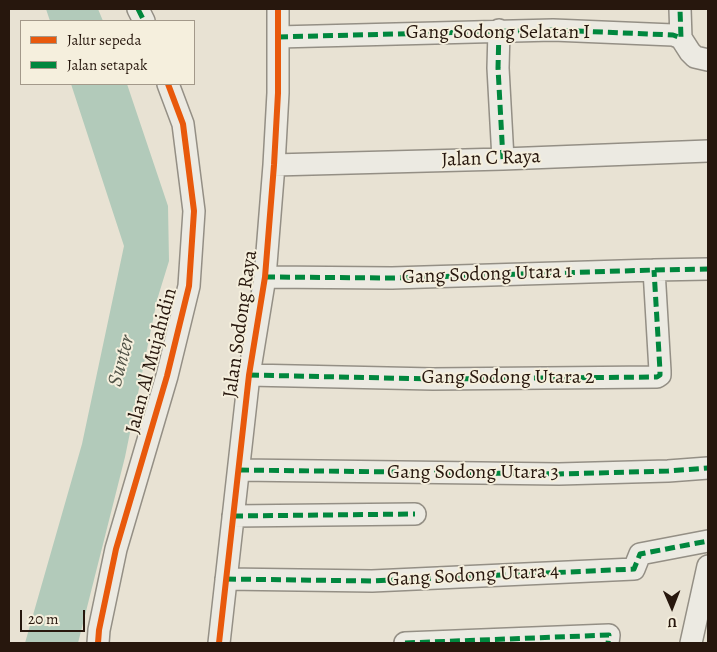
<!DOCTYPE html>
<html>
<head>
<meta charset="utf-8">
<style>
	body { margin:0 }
	#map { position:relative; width:717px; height:652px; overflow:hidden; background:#e8e2d3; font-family:Alegreya,serif }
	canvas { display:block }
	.frame { position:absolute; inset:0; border:10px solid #27170d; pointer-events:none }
	.legend { position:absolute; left:20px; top:20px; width:175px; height:65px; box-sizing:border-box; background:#f5efdd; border:1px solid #a3998a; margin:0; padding:6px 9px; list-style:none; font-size:15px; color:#27170d }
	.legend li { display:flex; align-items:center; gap:10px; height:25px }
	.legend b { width:25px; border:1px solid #a3998a }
	.north { position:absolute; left:647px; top:582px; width:50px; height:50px; -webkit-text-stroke:4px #f5efdd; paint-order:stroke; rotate:179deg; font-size:14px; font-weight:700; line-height:20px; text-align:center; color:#27170d }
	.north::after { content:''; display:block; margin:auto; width:18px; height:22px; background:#27170d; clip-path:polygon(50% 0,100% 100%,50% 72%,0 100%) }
	.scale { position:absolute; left:20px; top:610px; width:65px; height:22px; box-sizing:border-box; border:2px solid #27170d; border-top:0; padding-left:6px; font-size:15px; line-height:18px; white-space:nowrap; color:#27170d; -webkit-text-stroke:4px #f5efdd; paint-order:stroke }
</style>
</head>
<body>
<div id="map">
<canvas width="717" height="652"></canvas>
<div class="frame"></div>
<ul class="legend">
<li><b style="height:6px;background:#e8590c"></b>Jalur sepeda</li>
<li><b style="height:6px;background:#00873e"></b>Jalan setapak</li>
</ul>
<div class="north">U</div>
<div class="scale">20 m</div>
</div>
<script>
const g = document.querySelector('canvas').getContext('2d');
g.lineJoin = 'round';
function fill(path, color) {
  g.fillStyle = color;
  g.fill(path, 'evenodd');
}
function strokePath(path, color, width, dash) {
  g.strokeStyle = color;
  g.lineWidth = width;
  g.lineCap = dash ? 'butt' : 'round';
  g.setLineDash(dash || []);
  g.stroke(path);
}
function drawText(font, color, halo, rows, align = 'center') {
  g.font = font + ' Alegreya,serif';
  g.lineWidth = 4;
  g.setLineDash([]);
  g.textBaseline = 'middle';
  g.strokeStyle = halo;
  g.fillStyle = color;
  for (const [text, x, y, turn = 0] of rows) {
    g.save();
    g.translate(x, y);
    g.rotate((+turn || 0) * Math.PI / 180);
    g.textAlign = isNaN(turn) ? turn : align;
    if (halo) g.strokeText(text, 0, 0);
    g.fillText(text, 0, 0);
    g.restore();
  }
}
const water = new Path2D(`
	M46,9H98L103,21H50Z
	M71,84H127L168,206L169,261L157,300L125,457L78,643H25L82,444L124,246Z`);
const minor = new Path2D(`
	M138,9L144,21
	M680,9L681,38
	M499,30L498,68L503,159
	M278,37L553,30L673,35L681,38L690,52L695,57L708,60
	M274,165L503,159L708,151
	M265,277L392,278L654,270L708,269
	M249,375L433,379L657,377L660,375V371L654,270
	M239,470L559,474L668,471L708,468
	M233,516L415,514
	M226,579L372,581L634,569L640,554L708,541
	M98,643L99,630L116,549L167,376L189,286L194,211L183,124L168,84
	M219,643L249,375L265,277L274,165L278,93V9
	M405,643L609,635L608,643
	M691,643L708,566`);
const quiet = new Path2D(`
	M138,9L144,21
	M499,30L498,68L503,159
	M278,37L553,30L673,35L681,38L680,9
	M265,277L392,278L654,270L708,269
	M249,375L433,379L657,377L660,375V371L654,270
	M239,470L559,474L668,471L708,468
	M233,516L415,514
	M226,579L372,581L634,569L640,554L708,541
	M405,643L609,635L608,643`);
const cycleway = new Path2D(`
	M98,643L99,630L116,549L167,376L189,286L194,211L183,124L168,84
	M219,643L249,375L265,277L274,165L278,93V9`);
const streetNames = [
	["Gang Sodong Selatan I",498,33],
	["Jalan C Raya",491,159,-2],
	["Gang Sodong Utara 1",487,275,-2],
	["Jalan Sodong Raya",241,324,-82],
	["Jalan Al Mujahidin",152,361,-75],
	["Gang Sodong Utara 2",508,378],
	["Gang Sodong Utara 3",473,473],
	["Gang Sodong Utara 4",473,576,-3]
];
const waterNames = [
	["Sunter",122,361,-75]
];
fill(water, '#b2caba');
strokePath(minor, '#948f85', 24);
strokePath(minor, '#eceae2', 21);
strokePath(quiet, '#00873e', 5, [10, 5]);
strokePath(cycleway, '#e8590c', 6);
drawText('20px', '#27170d', '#f5efdd', streetNames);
drawText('italic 21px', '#505246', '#f5efdd', waterNames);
</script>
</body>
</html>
